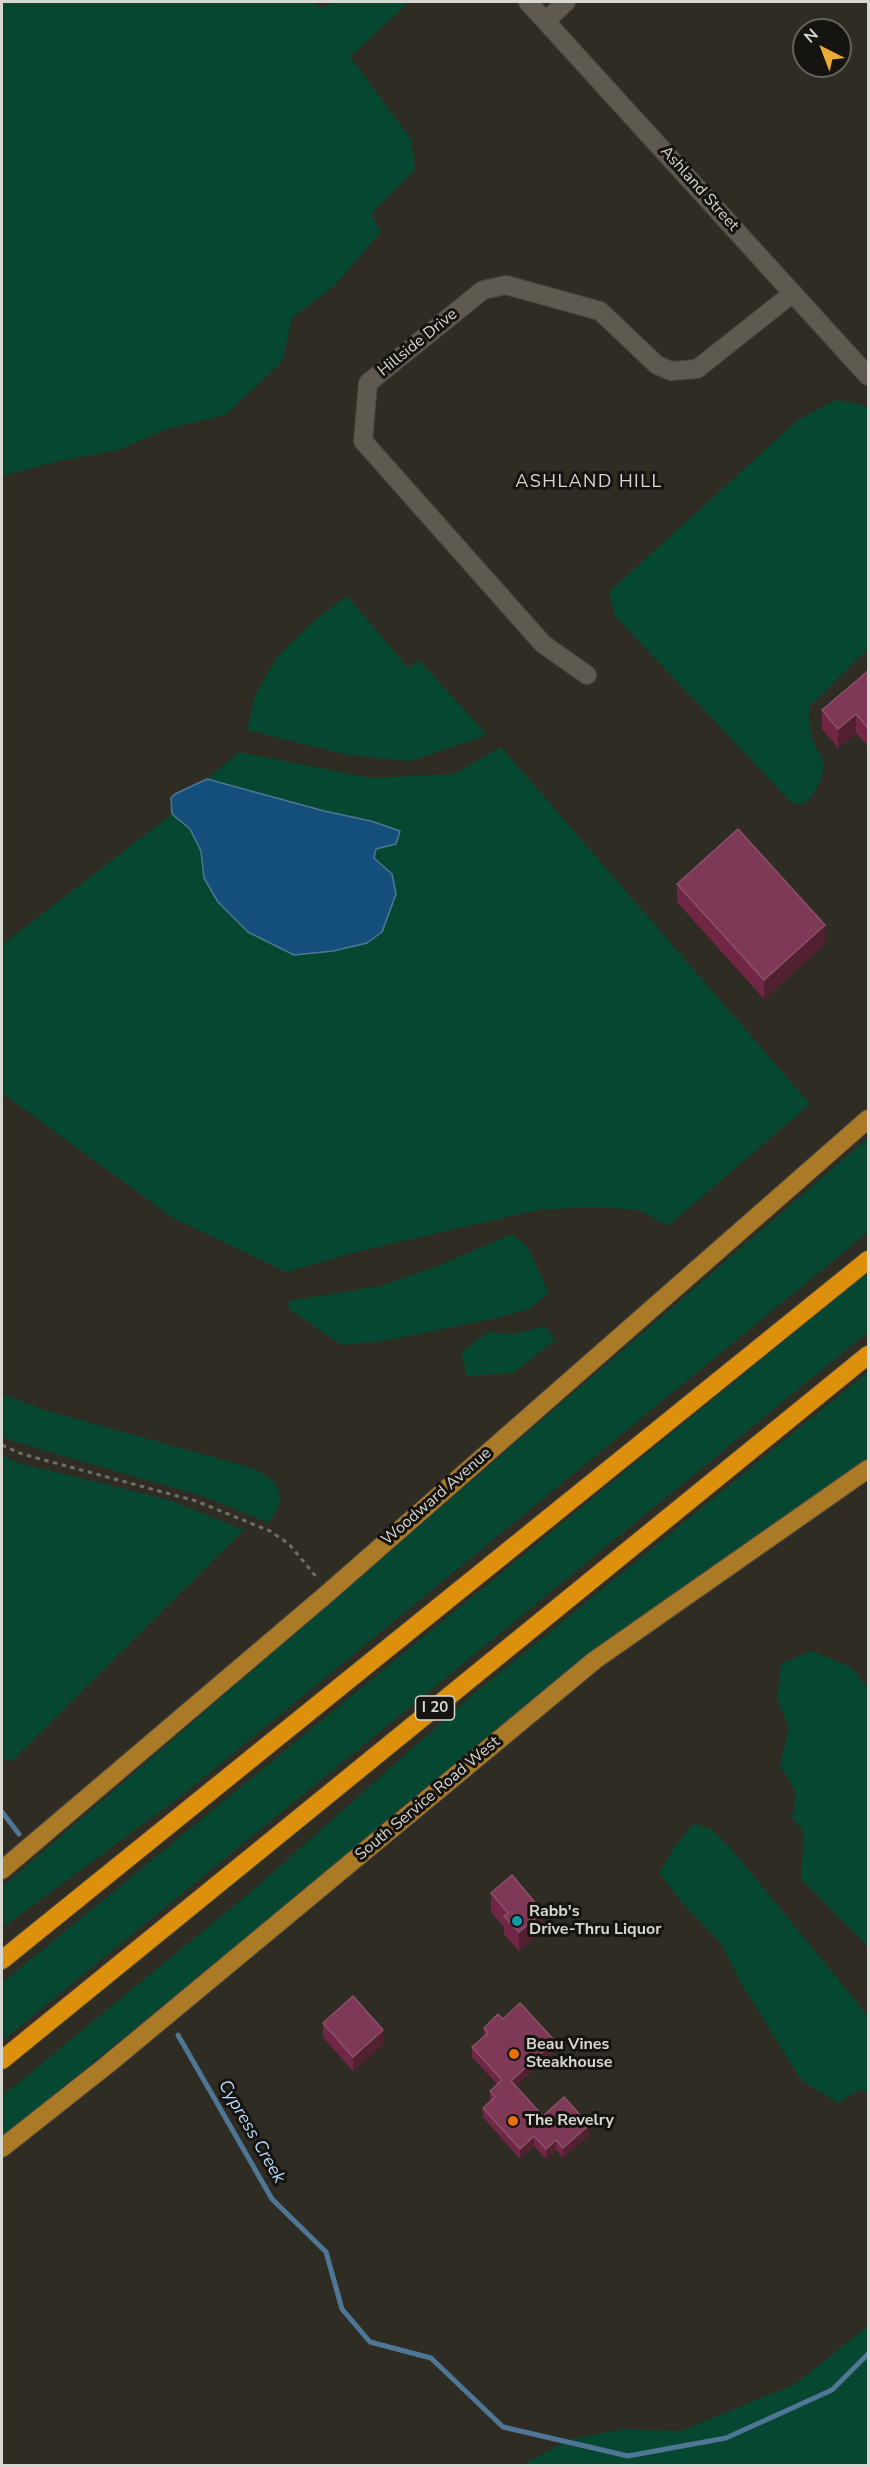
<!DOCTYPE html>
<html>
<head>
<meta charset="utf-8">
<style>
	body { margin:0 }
	#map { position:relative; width:870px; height:2467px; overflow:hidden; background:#2f2c23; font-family:"Nunito Sans",sans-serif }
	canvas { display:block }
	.frame { position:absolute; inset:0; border:3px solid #d9d7d2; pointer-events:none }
	.north { position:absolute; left:792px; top:18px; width:60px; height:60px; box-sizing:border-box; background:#161410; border:2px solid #64625e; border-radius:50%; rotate:318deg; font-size:16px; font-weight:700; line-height:24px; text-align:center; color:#d9d7d2 }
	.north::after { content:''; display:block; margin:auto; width:21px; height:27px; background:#eaaa38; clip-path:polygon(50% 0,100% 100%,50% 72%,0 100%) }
</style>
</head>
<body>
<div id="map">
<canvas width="870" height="2467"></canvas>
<div class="frame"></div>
<div class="north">N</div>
</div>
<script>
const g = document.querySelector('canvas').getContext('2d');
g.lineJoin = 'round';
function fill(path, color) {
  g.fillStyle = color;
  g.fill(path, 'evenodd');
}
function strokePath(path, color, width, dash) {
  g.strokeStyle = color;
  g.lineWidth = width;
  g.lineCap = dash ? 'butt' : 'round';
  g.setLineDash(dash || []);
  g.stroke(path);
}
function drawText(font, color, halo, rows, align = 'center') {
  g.font = font + ' "Nunito Sans",sans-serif';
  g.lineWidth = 6;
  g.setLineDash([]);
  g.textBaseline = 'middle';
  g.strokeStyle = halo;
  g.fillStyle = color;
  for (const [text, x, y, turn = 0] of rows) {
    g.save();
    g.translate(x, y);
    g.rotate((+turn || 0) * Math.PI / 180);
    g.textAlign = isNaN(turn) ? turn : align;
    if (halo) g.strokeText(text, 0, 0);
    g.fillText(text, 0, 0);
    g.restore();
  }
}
const green = new Path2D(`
	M2,2H315L320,8L335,2H409L350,57L411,139L415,170L371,214L381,232L334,286L292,318L282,362L225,415L167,429L119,450L59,461L2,476Z
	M835,400L864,405L868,410V649L809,707C808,721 810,736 817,749C819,753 823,758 823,762C825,778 814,795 803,805L792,803L615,616L609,592L798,420Z
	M347,596L408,668L419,660L487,735L411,761L347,755L247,730L255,696L277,657L314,621Z
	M501,747L810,1104L668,1226L639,1210L592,1207L537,1210L360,1251L286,1272L173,1218L2,1093V945L172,814L190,829L201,851L204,878L218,902L248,932L392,874L373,858L376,849L371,821L324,811L207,779L239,752L371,778L454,774Z
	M868,1138V1232L181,1796L2,1928V1887Z
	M512,1234L528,1248L549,1293L529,1309L497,1318L383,1341L342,1345L289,1309L288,1301L380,1286L440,1265Z
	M868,1272V1332L2,2041V1983Z
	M545,1326L555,1340L513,1373L467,1376L461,1353L487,1332L513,1334Z
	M868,1372V1459L680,1591L292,1900L2,2137V2096L252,1891L469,1698Z
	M2,1394L41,1409L238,1464C256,1470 280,1476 280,1500C280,1507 273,1516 269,1523L205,1497L9,1440L2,1436Z
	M2,1455L18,1463L169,1500L244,1530L12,1761L2,1759Z
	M811,1651L851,1667L868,1688V1947L801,1879L804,1831L792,1818L796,1793L780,1765L789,1728L777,1699L781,1664Z
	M693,1824L710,1828L733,1851L868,2016V2094L860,2089L838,2103L801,2080L740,1981L720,1942L686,1907L659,1873L676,1845Z
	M868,2326V2465H522L568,2440L623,2429L681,2431L795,2384Z`);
const water = new Path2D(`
	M207,779L324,811L371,821L400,831L396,844L376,849L374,858L392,874L396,894L382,932L367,943L333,951L294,955L248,932L218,902L204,878L201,851L190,829L172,814L171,798L175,794Z`);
const stream = new Path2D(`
	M2,1812L19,1834
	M178,2035L272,2199L326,2252L342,2309L370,2342L431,2358L503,2427L628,2456L726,2438L832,2390L868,2354`);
const path = new Path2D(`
	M2,1445L22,1454L196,1501L270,1531L289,1544L318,1579`);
const minor = new Path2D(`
	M528,2L868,376
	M546,21L566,2
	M587,675L543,644L363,441L368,383L483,290L506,285L600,311L657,365L671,371L697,369L793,293`);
const major = new Path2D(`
	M2,1870L329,1592L868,1119
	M2,2148L107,2065L595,1660L868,1469`);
const highway = new Path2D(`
	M2,1960L868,1260
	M2,2060L868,1355`);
const wall = new Path2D(`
	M868,671V746L856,733L838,748L822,729V710Z
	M677,884L825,944L764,999L677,902Z
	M491,1893L543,1930L519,1951L504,1934V1927L491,1912Z
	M503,2019L555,2050L516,2086L543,2116L589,2135L563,2158L556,2150L546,2159L534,2146L520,2159L483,2117V2108L490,2101V2091L498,2085L472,2057V2047L484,2037V2028Z
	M323,2023L383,2044L353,2071L323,2037Z`);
const shadedWall = new Path2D(`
	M856,714V733L838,748V729Z
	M825,925V944L764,999V980Z
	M543,1912V1930L519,1951V1932Z
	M383,2030V2044L353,2071V2057Z
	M555,2041V2050L511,2090V2081Z
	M589,2125V2135L563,2158V2148Z
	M534,2136V2146L520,2159V2149Z
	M556,2140V2150L546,2159V2149Z`);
const building = new Path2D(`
	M868,671V728L856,714L838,729L822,710Z
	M738,829L825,925L764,980L677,884Z
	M512,1875L543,1912L519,1932L504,1916L508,1913L491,1893Z
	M353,1996L383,2030L353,2057L323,2023Z
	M520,2003L555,2041L511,2081L543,2116L564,2097L589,2125L563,2148L556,2140L546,2149L534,2136L520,2149L483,2108L495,2097L490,2091L502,2080L472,2047L488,2033L484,2028L498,2014L503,2019Z`);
const markers = [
	[517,1921,6,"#0f9aa8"],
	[514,2054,6,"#e8710a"],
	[513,2121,6,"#e8710a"]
];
const shields = [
	[435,1708,39]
];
const shieldNames = [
	["I 20",435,1708]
];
const streetNames = [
	["Ashland Street",699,189,48],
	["Hillside Drive",418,343,-39],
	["Woodward Avenue",437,1497,-41],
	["South Service Road West",428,1799,-40]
];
const poiNames = [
	["Rabb's",529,1912],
	["Drive-Thru Liquor",529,1930],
	["Beau Vines",526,2045],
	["Steakhouse",526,2063],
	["The Revelry",525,2121]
];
const neighbourhoodNames = [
	["ASHLAND HILL",589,483]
];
const waterNames = [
	["Cypress Creek",251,2132,60]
];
fill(green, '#064731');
fill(water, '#144e7b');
strokePath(water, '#4f7795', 1.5);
strokePath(stream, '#4f7795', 5);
strokePath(minor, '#49473f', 20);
strokePath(major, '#49473f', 20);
strokePath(highway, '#49473f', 20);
strokePath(path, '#6f6d65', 3, [4.5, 4.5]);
strokePath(minor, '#5e5a50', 18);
strokePath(major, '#aa7a27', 18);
strokePath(highway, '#dd900b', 18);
fill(wall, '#722646');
fill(shadedWall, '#522131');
fill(building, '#7d3955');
strokePath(building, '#8b5268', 1.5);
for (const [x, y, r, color] of markers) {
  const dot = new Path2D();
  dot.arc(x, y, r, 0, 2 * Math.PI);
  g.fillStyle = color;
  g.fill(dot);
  strokePath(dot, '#161410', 2);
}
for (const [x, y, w] of shields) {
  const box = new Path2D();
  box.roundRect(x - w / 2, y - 12, w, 24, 4.5);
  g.fillStyle = '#161410';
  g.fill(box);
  strokePath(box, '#d9d7d2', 1.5);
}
drawText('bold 15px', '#d9d7d2', null, shieldNames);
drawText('16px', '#d9d7d2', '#161410', streetNames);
drawText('bold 16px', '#d9d7d2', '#161410', poiNames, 'left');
g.letterSpacing = '1.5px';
drawText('18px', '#d9d7d2', '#161410', neighbourhoodNames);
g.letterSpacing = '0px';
drawText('italic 18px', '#b5d8f9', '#161410', waterNames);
</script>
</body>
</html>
